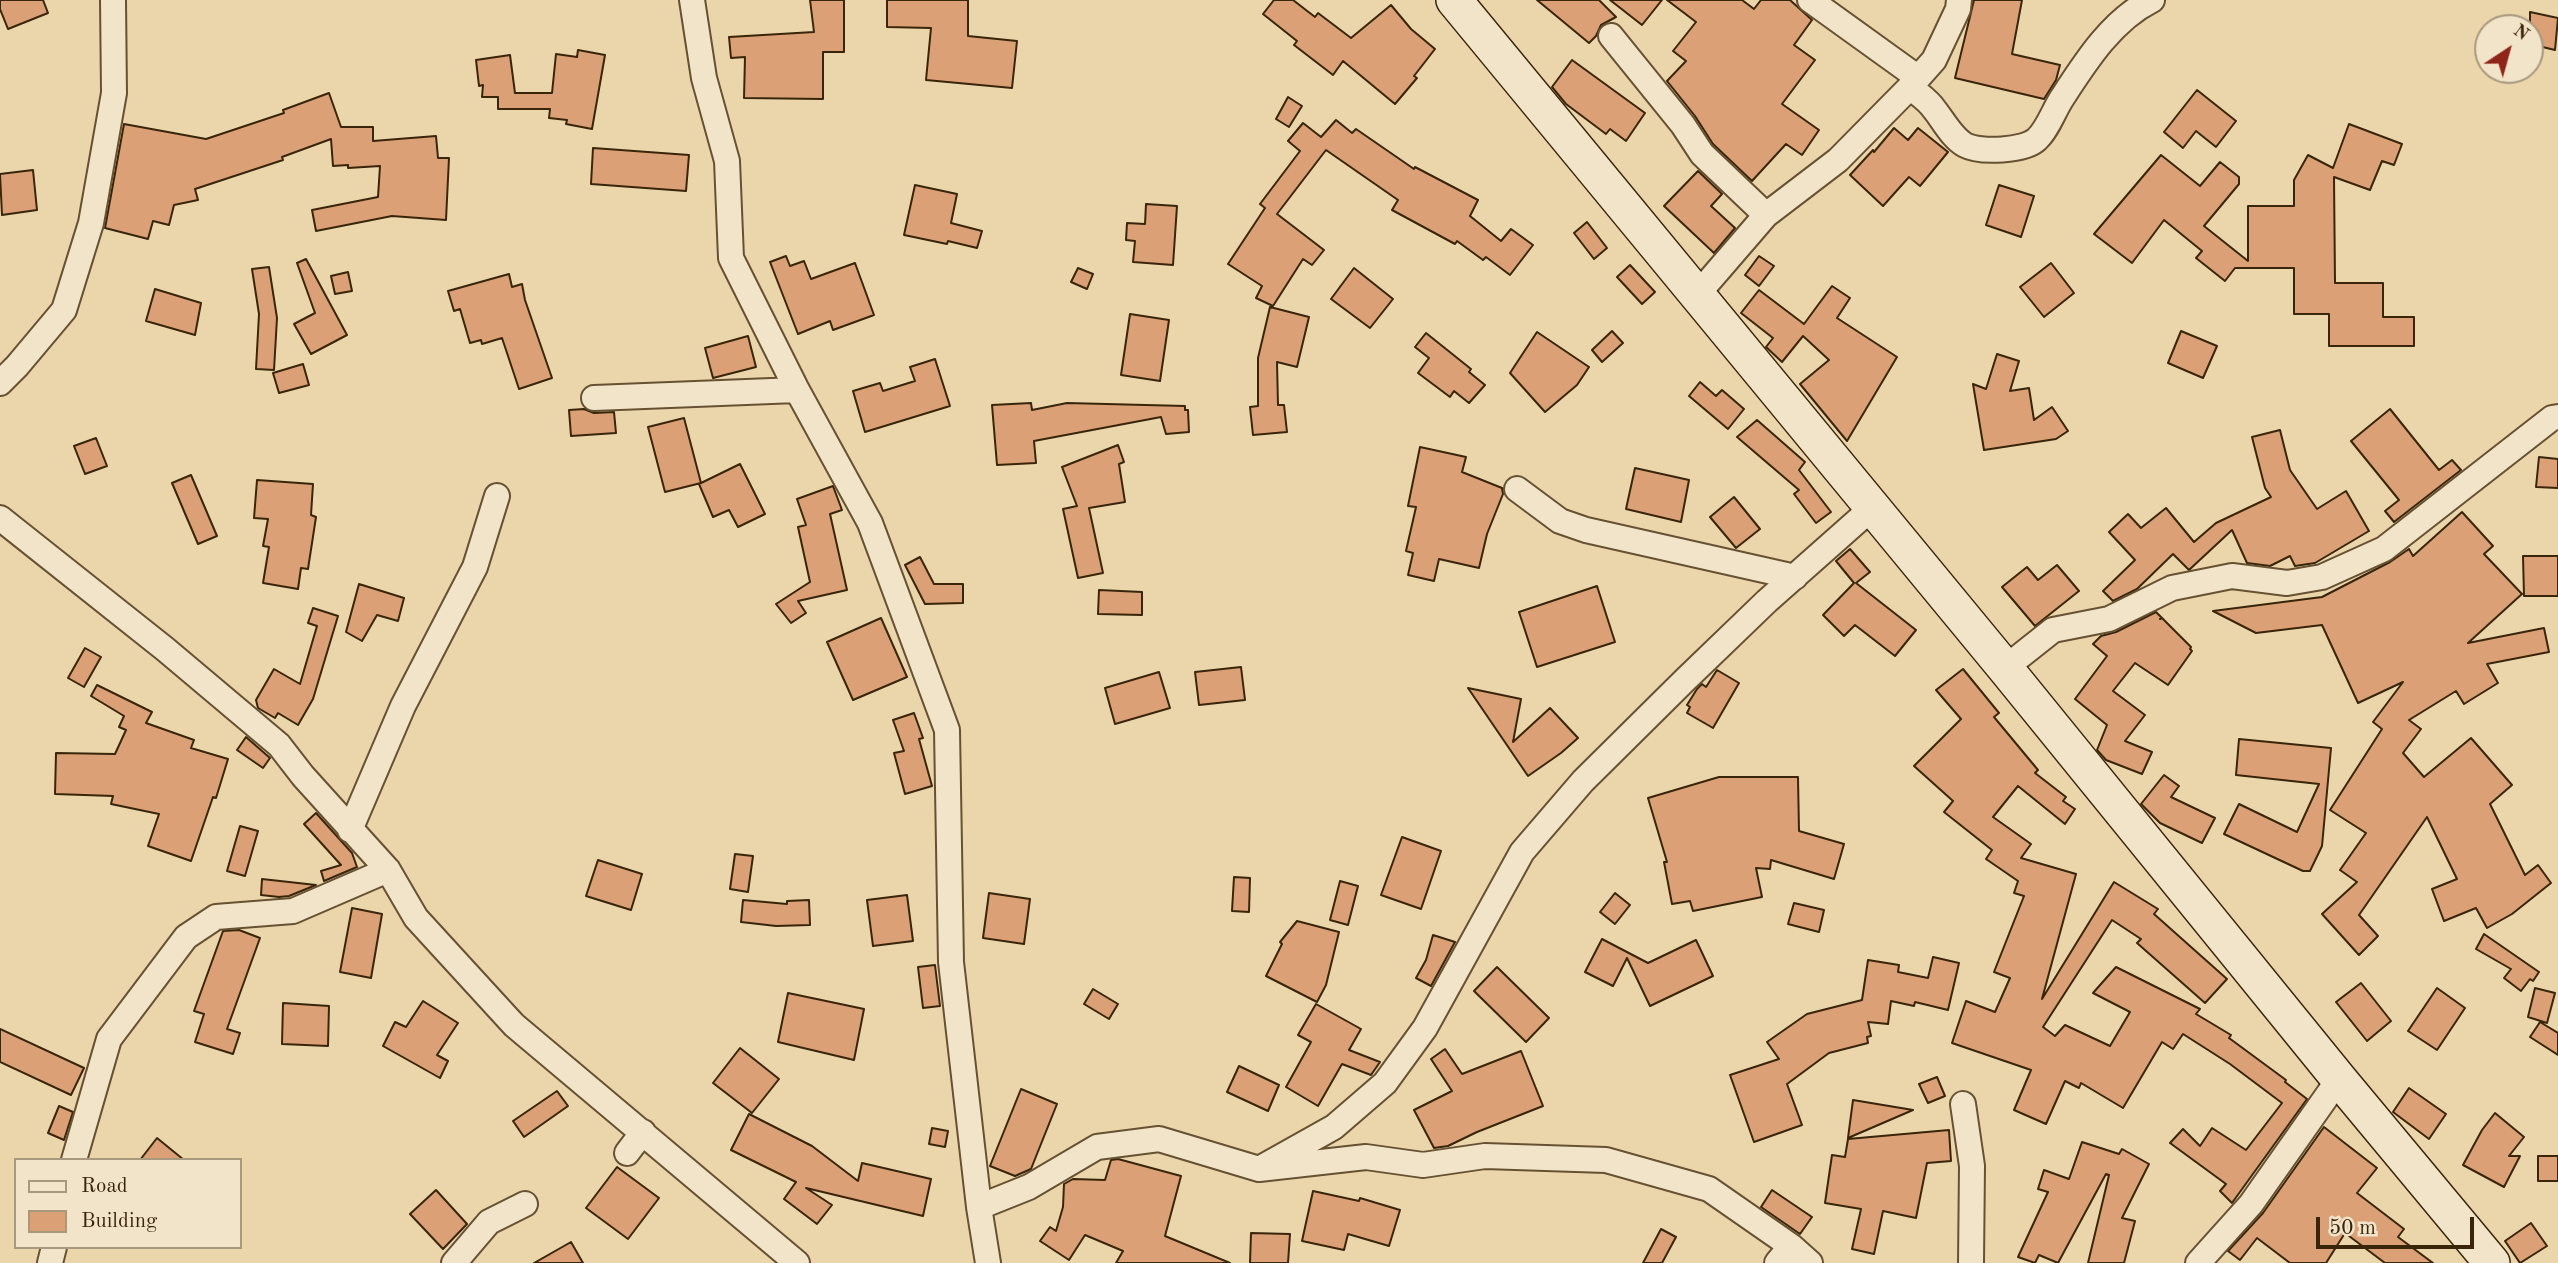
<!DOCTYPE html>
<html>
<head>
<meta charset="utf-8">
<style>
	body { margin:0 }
	#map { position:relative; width:2558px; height:1263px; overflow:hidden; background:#ebd6ac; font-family:"Old Standard TT",serif }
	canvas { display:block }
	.legend { position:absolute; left:14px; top:1158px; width:228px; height:91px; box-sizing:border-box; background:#f2e4c9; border:2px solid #a8987d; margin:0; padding:9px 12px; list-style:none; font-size:21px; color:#39250a }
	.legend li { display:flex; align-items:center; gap:14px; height:35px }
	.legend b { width:35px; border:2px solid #a8987d }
	.north { position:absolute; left:2474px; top:14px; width:70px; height:70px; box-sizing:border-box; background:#f2e4c9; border:2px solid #a8987d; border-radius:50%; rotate:36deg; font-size:19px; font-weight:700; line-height:28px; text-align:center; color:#39250a }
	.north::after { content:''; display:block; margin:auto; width:24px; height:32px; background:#8f2418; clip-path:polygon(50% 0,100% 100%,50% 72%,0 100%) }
	.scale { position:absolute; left:2316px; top:1217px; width:158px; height:32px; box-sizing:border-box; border:4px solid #39250a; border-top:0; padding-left:9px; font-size:21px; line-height:24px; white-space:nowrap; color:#39250a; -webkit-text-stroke:5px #f2e4c9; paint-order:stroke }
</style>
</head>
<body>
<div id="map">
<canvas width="2558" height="1263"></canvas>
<ul class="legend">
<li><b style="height:9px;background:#f2e4c9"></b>Road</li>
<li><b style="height:19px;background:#dba076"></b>Building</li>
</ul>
<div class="north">N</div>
<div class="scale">50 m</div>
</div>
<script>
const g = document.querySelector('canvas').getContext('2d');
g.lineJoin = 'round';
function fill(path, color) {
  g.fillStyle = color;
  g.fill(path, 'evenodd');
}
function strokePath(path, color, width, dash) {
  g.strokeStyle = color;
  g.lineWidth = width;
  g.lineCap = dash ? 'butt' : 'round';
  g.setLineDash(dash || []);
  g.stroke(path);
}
const building = new Path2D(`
	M0,0H43L48,13L8,29L0,9Z
	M810,0H844V52H823V99L744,98L745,57L731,58L729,37L814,32Z
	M887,0H968V36L1017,41L1012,88L926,80L931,28L887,27Z
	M1274,0H1293L1315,17L1318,13L1351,38L1391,5L1411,29L1435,49L1414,76L1417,78L1395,104L1343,61L1333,75L1294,45L1297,41L1263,14Z
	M1537,0H1599L1616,17L1601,25L1596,36L1589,43Z
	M1610,0H1662L1642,25Z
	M1667,0H1742L1754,9L1761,0H1790L1812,20L1794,45L1815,60L1782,104L1819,130L1802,155L1786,144L1752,181L1713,144L1695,116L1667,81L1686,61L1673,51L1696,22Z
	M1974,0H2022L2012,54L2060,65L2056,80L2044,99L1955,78Z
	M2530,12L2558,18L2555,50L2530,44Z
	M578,50L605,55L592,129L566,124L567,120L549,118L550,109H498V97H482L483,85L479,86L476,60L510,55L515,93H552L556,54L577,57Z
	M1572,60L1645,113L1626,141L1610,129L1606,134L1566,104L1552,87Z
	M2197,90L2236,121L2216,147L2196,131L2183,148L2164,132Z
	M329,93L341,127H373V141L436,136L438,158H449L446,220L392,216L316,231L312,210L378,197L380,166L348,168V165L333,166L331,139L282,157L283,160L195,189L198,200L174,205L169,225L153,221L148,239L105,228L124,124L206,139L284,113L283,110Z
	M1288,97L1302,106L1289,127L1276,119Z
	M1336,120L1352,133L1356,129L1414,169L1415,167L1478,200L1470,216L1501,241L1511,229L1533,245L1510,275L1486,257L1483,260L1457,241L1455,244L1392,210L1398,200L1326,150L1277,214L1324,250L1312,265L1303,259L1273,306L1256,298L1262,286L1228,264L1265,208L1260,204L1300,151L1288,141L1303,123L1321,137Z
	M2349,124L2402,144L2394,165L2382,161L2370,190L2334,177L2335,283H2383V317H2414V346H2329V314H2294V268H2235L2225,281L2196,258L2202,251L2164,220L2132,263L2094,234L2161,155L2200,186L2220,162L2239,177V184L2204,226L2248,261V206H2294V180L2308,155L2333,168Z
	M1894,128L1908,140L1918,128L1948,152L1920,186L1909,177L1883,206L1850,175L1873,150L1874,152Z
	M593,148L689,155L686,191L591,184Z
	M33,170L37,210L2,215L0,174Z
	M1698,171L1722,194L1711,206L1735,228L1714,253L1664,206Z
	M915,185L957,194L951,223L982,231L977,248L948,241L947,244L904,235Z
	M1999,185L2034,196L2021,237L1986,225Z
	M1146,204L1177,206L1173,265L1133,262L1135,241L1126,240L1127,223L1145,224Z
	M1587,222L1607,248L1594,259L1574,233Z
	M786,256L790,266L804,261L811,279L855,263L874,315L833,330L830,321L798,334L770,262Z
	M1759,256L1774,266L1759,286L1745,275Z
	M306,259L347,335L311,354L294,324L315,313L297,263Z
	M2051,263L2074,293L2044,317L2020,287Z
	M1630,265L1655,292L1642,304L1617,277Z
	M269,267L277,318L274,370L256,369L259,314L252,269Z
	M1078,268L1093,274L1087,289L1071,282Z
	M1354,268L1393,299L1370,328L1331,299Z
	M348,272L352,291L335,294L331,276Z
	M509,274L512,287L522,284L525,300L552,378L519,389L502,338L482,344L481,340L470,343L460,309L454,311L448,291Z
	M1832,286L1850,298L1837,318L1897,357L1847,441L1800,384L1829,360L1803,336L1782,362L1766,347L1773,338L1741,313L1759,290L1804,324Z
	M155,289L201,303L195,335L146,321Z
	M1270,307L1309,317L1297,367L1277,362L1278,405H1284L1287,432L1253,435L1250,407L1258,406V358Z
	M1130,314L1169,320L1160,381L1121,375Z
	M1612,331L1623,343L1602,362L1592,350Z
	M2181,331L2217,346L2203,378L2168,363Z
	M1537,332L1589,367L1577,385L1545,412L1510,373Z
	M1426,333L1471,369L1469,372L1485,385L1469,403L1454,391L1450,397L1418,373L1429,358L1415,347Z
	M748,336L756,367L713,378L705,348Z
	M1997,354L2019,361L2010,391L2029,388L2034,420L2052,407L2068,431L2056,439L1984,450L1973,384L1986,389Z
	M935,359L950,406L865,432L853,391L880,383L883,391L915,381L910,367Z
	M303,364L309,385L279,393L273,373Z
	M1700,382L1716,396L1722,390L1744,409L1728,429L1689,396Z
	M1031,403L1032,410L1067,403L1185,406V410H1188L1189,432L1166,434L1161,417L1034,441L1036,463L997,465L992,405Z
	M584,409L594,413L614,412L616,433L571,436L569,410Z
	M2390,409L2439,470L2452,460L2461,470L2394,522L2385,511L2399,500L2351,441Z
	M684,418L701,483L665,492L648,427Z
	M1757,420L1805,462L1799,470L1831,512L1816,523L1794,494L1799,490L1737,437Z
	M2280,430L2290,470L2317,509L2346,491L2369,531L2315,563L2295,566L2290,556L2270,566L2247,563L2232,530L2189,570L2173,554L2137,589L2113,601L2103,591L2135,560L2109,532L2128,514L2141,528L2166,508L2194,542L2216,523L2271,497L2265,488L2252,437Z
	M96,438L107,466L85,474L74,446Z
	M1118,445L1124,462L1119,464L1125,502L1089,508L1103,573L1078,578L1063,509L1077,506L1062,467Z
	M1420,447L1466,457L1462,472L1502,488L1503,494L1487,534L1479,568L1439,559L1434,581L1408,575L1413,553L1406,551L1416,507L1408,506Z
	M2539,457L2558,459V488L2536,487Z
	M740,464L765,514L738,527L729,510L713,517L699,484Z
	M1635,468L1689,480L1681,522L1626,509Z
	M191,475L217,536L198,544L172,483Z
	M257,480L313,484L311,515L316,517L308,569L301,568L298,589L263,583L269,547L263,546L268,519L254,518Z
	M833,486L842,510L830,514L847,590L798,601L806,613L791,623L776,604L810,582L798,527L806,525L797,499Z
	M1734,497L1760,529L1736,548L1710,517Z
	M2462,512L2493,546L2484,554L2522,594L2468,643L2544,628L2549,652L2487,664L2498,683L2464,704L2456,691L2409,720L2421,729L2403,753L2424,777L2471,738L2512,785L2490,804L2525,875L2538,865L2551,883L2512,914L2487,928L2476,908L2444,921L2432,889L2457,879L2427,817L2359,915L2378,936L2359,955L2322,914L2357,882L2340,870L2366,833L2330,810L2382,729L2373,722L2403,682L2358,703L2322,625L2256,633L2213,611L2322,597L2390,562L2409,549L2413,556Z
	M1850,549L1870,572L1856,583L1916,630L1895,656L1855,625L1844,636L1823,615L1854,583L1836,561Z
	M2523,556H2558V596H2524Z
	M920,557L934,584H963V603L925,604L905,565Z
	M2057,565L2079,591L2035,626L2002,587L2027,567L2038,580Z
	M359,584L404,598L398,621L377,615L362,641L346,632Z
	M1597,586L1615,642L1537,667L1519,612Z
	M1099,590L1142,592V615L1098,614Z
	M313,608L338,616L313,699L298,725L278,713L275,718L258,708L256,700L274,669L300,684L317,626L308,623Z
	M2156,612L2162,618L2160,619L2162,618L2191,647L2190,649L2192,651L2168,685L2135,663L2113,691L2145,715L2125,741L2152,752L2142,774L2106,760L2097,750L2107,725L2075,699L2107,656L2093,644L2101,636L2116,632Z
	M881,618L907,677L853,700L827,642Z
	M85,648L101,657L84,687L68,678Z
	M1241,667L1245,700L1199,705L1195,672Z
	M1963,669L1999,713L1994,717L2038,770L2035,773L2066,797L2063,801L2075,809L2065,824L2018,786L1993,817L2031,844L2021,858L2076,874L2042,999L2114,882L2158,909L2154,914L2227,979L2205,1003L2137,943L2141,939L2112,920L2043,1027L2055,1036L2065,1025L2110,1046L2130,1012L2093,993L2116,967L2200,1009L2196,1014L2231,1035L2229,1038L2286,1080L2285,1082L2307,1099L2232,1203L2220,1191L2226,1184L2170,1143L2183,1129L2200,1146L2212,1128L2246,1150L2282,1103L2230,1064L2183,1034L2173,1049L2162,1042L2123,1108L2081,1083L2079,1088L2065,1081L2046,1124L2014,1110L2031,1070L1952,1043L1966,1001L1995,1012L2010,978L1994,972L2024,896L2014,893L2018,881L1986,859L1992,850L1944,812L1953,801L1914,766L1961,719L1936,690Z
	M1717,670L1739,683L1713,728L1687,713L1690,707L1687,705L1697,689L1702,684L1706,687Z
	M1159,672L1170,708L1115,724L1105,688Z
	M97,685L152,712L146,723L194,740L191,748L228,759L216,798L213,797L191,861L148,846L159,814L111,804L113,796L55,794L56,753L115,754L126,730L119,727L124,716L91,696Z
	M1468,688L1521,699L1513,742L1550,708L1578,738L1561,753L1528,776Z
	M914,713L923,738L919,739L932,786L905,794L894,753L904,751L893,720Z
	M246,737L270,758L263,768L237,750Z
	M2239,739L2331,748L2322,846L2310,871H2303L2224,834L2239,804L2297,832L2319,784L2236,775Z
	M2164,775L2179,786L2171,797L2215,818L2202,843L2160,823L2141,804Z
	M1719,777H1798L1799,831L1844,844L1834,879L1771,860L1770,869L1756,868L1762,897L1693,911L1690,901L1672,904L1664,862H1667L1648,798Z
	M316,813L352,853L357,867L324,881L321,871L341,865L304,824Z
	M240,826L258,831L245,876L227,871Z
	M1402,837L1441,851L1421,909L1381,895Z
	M735,854L753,856L748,892L730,889Z
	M598,860L642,874L631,910L586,896Z
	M1234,877L1250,878L1249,912L1232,911Z
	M262,879L316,885L289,896L279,897L261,895Z
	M1340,881L1358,886L1348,925L1330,920Z
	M989,893L1030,899L1024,944L983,938Z
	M1615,893L1630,905L1615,924L1600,912Z
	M907,895L913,941L873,946L867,900Z
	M743,900L787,904V901L809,900L810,925L776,926L741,922Z
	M1794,903L1824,910L1819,932L1788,924Z
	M352,908L382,914L371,978L340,972Z
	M1297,921L1339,932L1326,985L1317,1002L1266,976L1282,944L1280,942Z
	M239,930L260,938L227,1029L240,1033L233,1054L195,1042L204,1014L194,1011L223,931Z
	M2484,934L2539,972L2533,981L2530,979L2521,991L2504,978L2511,969L2476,949Z
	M1433,935L1455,942L1431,986L1416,978L1426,960Z
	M1602,939L1648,963L1696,940L1713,976L1650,1006L1627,958L1613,986L1585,972Z
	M1933,957L1959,963L1948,1010L1915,1002L1914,1006L1891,1001L1888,1024L1868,1022L1871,1036L1867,1037L1868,1043L1829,1053L1787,1084L1802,1125L1754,1142L1730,1075L1779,1059L1767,1042L1807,1014L1862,1000L1868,960L1899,965L1898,972L1928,978Z
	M935,965L940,1006L923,1008L918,967Z
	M1497,967L1549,1018L1526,1042L1474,991Z
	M2361,983L2391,1021L2367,1041L2336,1002Z
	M2437,988L2465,1008L2437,1050L2408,1031Z
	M2535,988L2555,993L2547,1023L2528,1017Z
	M1093,989L1118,1004L1109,1019L1084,1004Z
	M788,993L864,1009L854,1060L778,1042Z
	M423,1001L458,1023L437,1055L448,1061L440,1078L383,1046L395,1022L406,1027Z
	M283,1003L329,1006L328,1046L282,1044Z
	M1316,1004L1361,1029L1349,1050L1380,1062L1371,1075L1342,1064L1318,1106L1286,1087L1311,1042L1298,1035Z
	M2540,1022L2558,1033V1055L2530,1037Z
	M0,1029L84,1068L71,1095L0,1062Z
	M740,1048L779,1079L752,1113L713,1083Z
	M1445,1049L1462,1074L1521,1051L1543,1106L1477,1132L1448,1146L1434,1148L1414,1110L1452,1091L1431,1059Z
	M1239,1066L1279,1085L1268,1111L1227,1092Z
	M1937,1077L1945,1096L1928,1103L1919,1084Z
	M2409,1088L2446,1114L2429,1139L2393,1112Z
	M1021,1089L1057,1104L1031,1169L1015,1176L990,1166Z
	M557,1091L568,1106L524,1137L513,1121Z
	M1853,1100L1913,1110L1848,1138Z
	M59,1106L73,1112L64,1140L48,1133Z
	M2495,1113L2524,1137L2509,1156H2520L2504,1187L2463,1165L2482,1130Z
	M749,1114L812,1146L858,1181L862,1163L931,1179L923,1216L806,1188L832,1205L817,1224L784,1199L796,1182L731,1150Z
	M2324,1127L2377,1168L2357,1193L2404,1229L2398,1237L2433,1263H2385L2345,1233L2326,1263H2290L2257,1238L2240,1260L2228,1251L2263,1213Z
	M932,1128L948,1131L945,1147L929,1144Z
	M1949,1130L1951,1161L1927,1163L1916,1218L1883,1211L1874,1254L1852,1249L1861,1209L1825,1203L1832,1155L1845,1157L1848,1139Z
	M157,1138L184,1160H140Z
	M2082,1142L2119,1154L2122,1149L2149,1164L2122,1218L2135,1221L2124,1263H2088L2109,1175L2106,1174L2058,1263L2039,1255L2035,1263L2018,1257L2048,1192L2038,1189L2044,1170L2069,1179Z
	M2538,1156H2558V1181H2538Z
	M1118,1159L1181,1176L1165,1236L1230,1263H1116L1123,1251L1085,1235L1069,1260L1040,1241L1050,1227L1056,1231L1063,1207L1064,1184L1073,1179L1105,1180L1111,1160Z
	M617,1167L659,1198L628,1239L586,1208Z
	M436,1190L467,1224L443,1249L410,1214Z
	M1772,1190L1812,1217L1800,1234L1761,1207Z
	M1313,1191L1359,1201L1360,1198L1400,1210L1389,1246L1348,1234L1344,1250L1302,1241Z
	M2531,1223L2547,1246L2520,1263L2505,1241Z
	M1661,1229L1676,1237L1662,1263H1643Z
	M1251,1233L1290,1234L1288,1263H1250Z
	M571,1242L583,1263H534Z`);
const minor = new Path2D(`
	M692,0L704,78L727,161L731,258L797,390L870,523L947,730L951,962L979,1207L988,1263
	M1810,0L1917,77
	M1611,36L1683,125L1702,154L1766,215
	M1910,87C1918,94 1928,100 1934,109C1943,120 1952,138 1965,145C1980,153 2025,151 2037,139C2048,129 2054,110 2062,98C2086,61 2112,20 2152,0
	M1697,295L1766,215L1838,160L1910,87L1934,60L1958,9L1959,0
	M0,383L17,366L64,310L91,223L114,93L113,0
	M594,398L797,390
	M1517,489L1560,521L1586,530L1795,577
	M0,518L165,649L279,745L303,776L388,870L416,918L514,1025L797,1263
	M2005,668L2053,630L2109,619L2172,588L2232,576L2287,583L2322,577L2384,549L2552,418L2558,417
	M350,830L403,706L475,567L497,496
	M1963,1104L1972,1166L1971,1263
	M627,1153L643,1132
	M74,1160L109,1039L186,937L216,917L293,911L388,870
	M1259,1169L1334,1127L1385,1083L1425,1028L1522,852L1583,781L1685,680L1767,601L1872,508
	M979,1207L1029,1187L1097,1147L1159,1139L1259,1169L1366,1157L1423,1165L1485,1156L1606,1160L1709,1189L1791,1246L1810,1263
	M50,1263L54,1247
	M454,1263L489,1222L525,1204
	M1777,1263L1791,1246
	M2198,1263L2251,1204L2339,1079`);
const secondary = new Path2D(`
	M1454,0L2005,668L2339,1079L2492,1263`);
fill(building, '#dba076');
strokePath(building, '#39250a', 2);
strokePath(minor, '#665132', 28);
strokePath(secondary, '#39250a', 38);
strokePath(minor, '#f2e4c9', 24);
strokePath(secondary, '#f2e4c9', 35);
</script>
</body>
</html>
